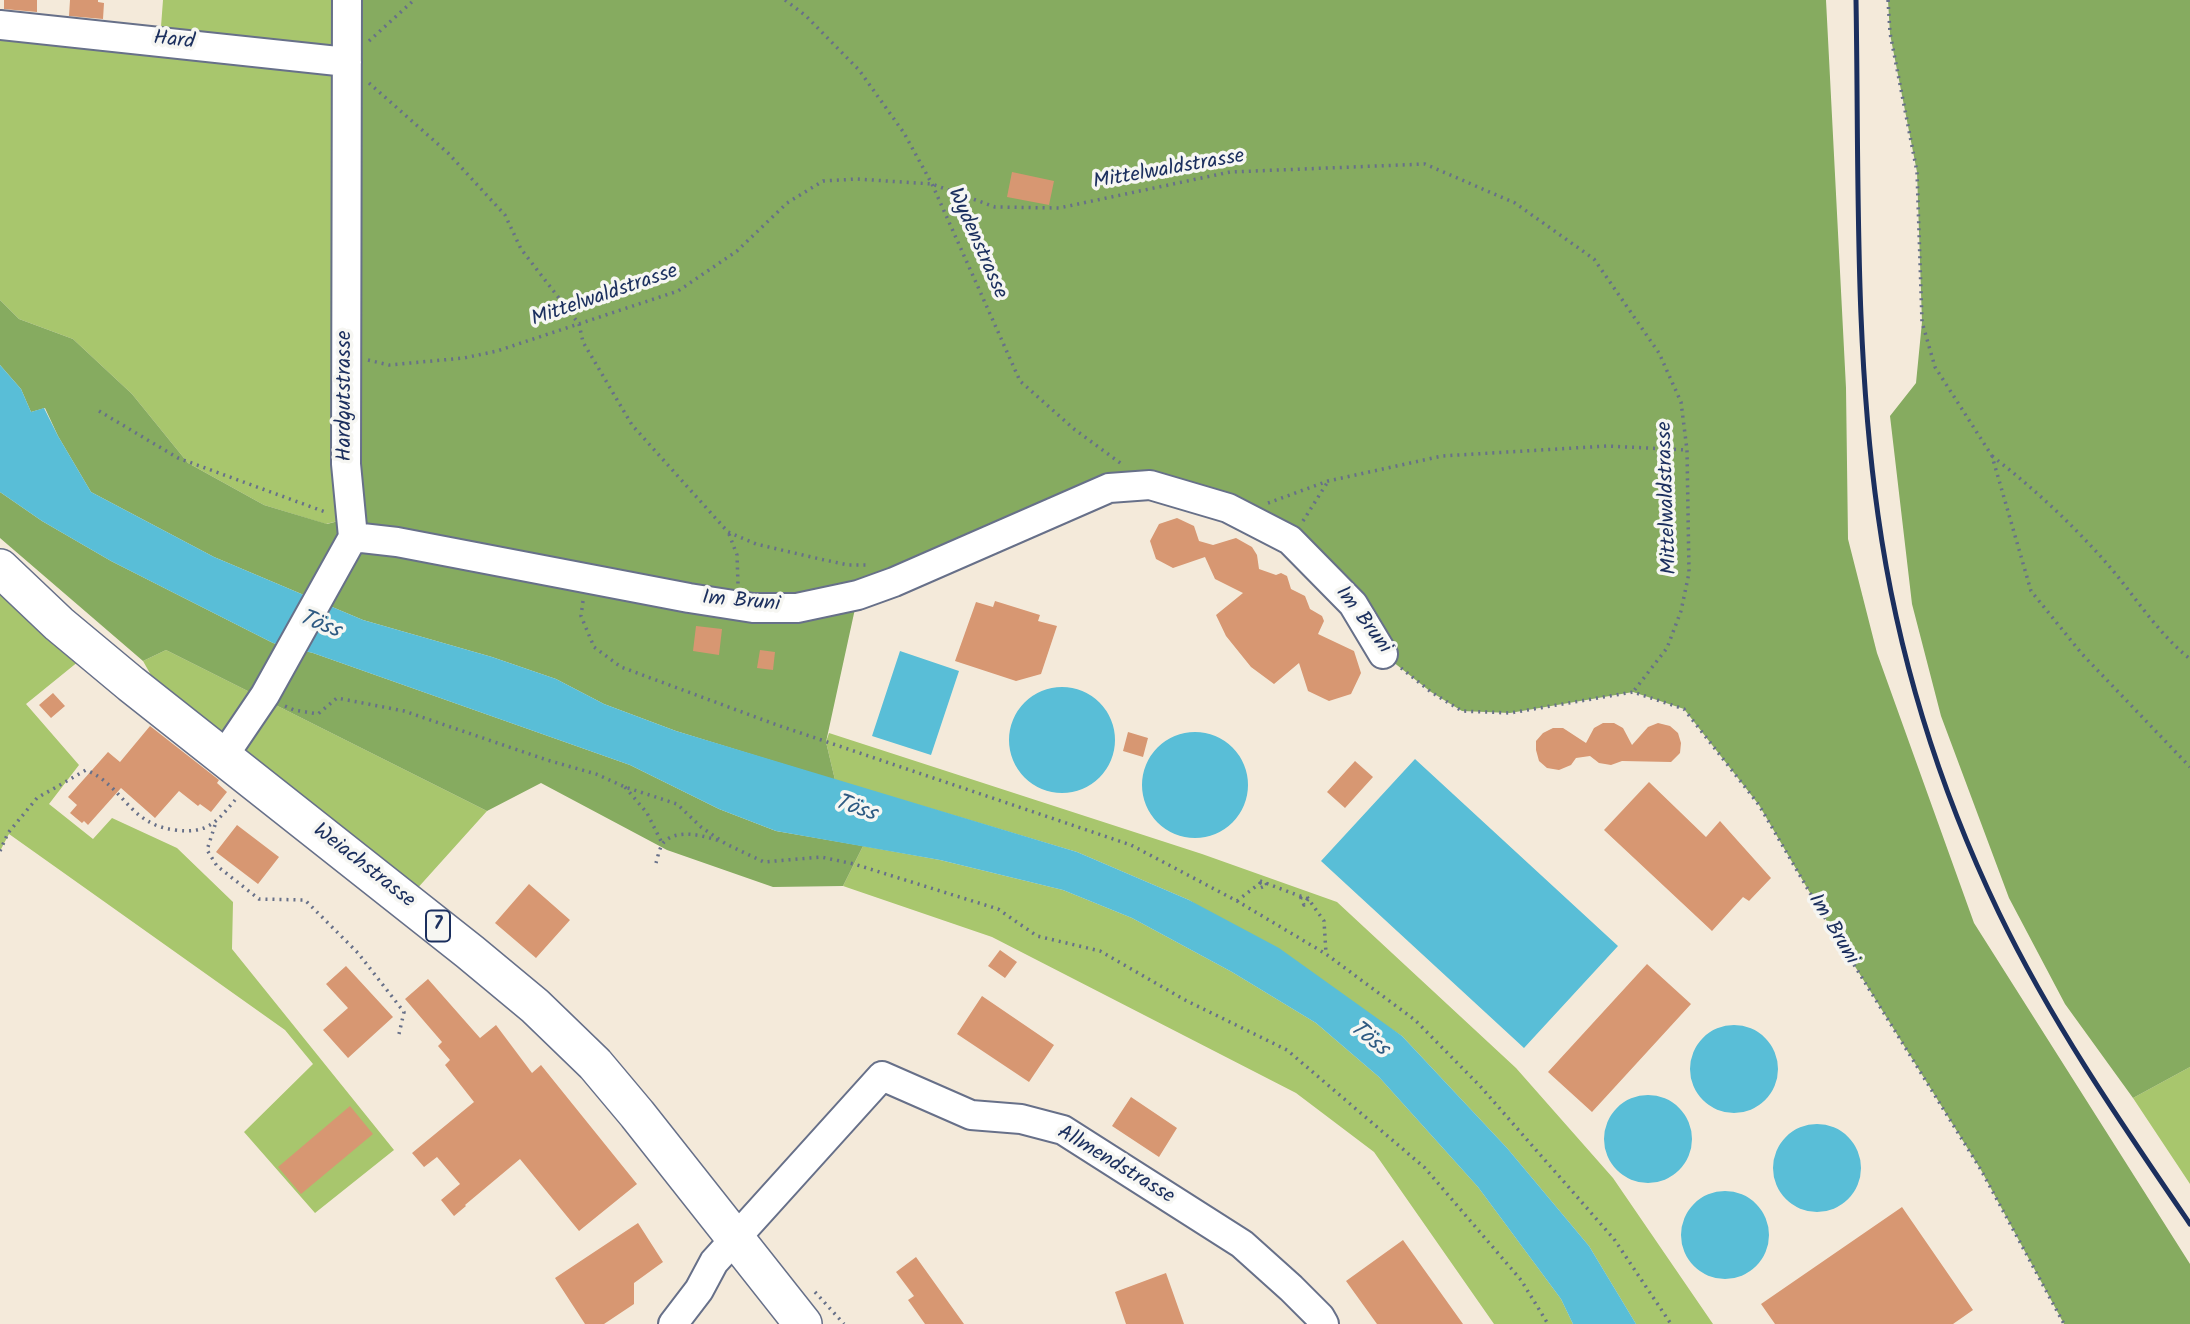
<!DOCTYPE html>
<html>
<head>
<meta charset="utf-8">
<style>
	body { margin:0 }
	canvas { display:block; background:#f4eada }
</style>
</head>
<body>
<canvas width="2190" height="1324"></canvas>
<script>
const g = document.querySelector('canvas').getContext('2d');
g.lineJoin = 'round';
function fill(path, color) {
  g.fillStyle = color;
  g.fill(path, 'evenodd');
}
function strokePath(path, color, width, dash) {
  g.strokeStyle = color;
  g.lineWidth = width;
  g.lineCap = dash ? 'butt' : 'round';
  g.setLineDash(dash || []);
  g.stroke(path);
}
function drawText(font, color, halo, rows, align = 'center') {
  g.font = font + ' Kalam,sans-serif';
  g.lineWidth = 7;
  g.setLineDash([]);
  g.textBaseline = 'middle';
  g.strokeStyle = halo;
  g.fillStyle = color;
  for (const [text, x, y, turn = 0] of rows) {
    g.save();
    g.translate(x, y);
    g.rotate((+turn || 0) * Math.PI / 180);
    g.textAlign = isNaN(turn) ? turn : align;
    if (halo) g.strokeText(text, 0, 0);
    g.fillText(text, 0, 0);
    g.restore();
  }
}
const green = new Path2D(`
	M163,0H347L350,518L326,524L264,505L188,463L132,394L73,339L19,319L0,300V32L160,40Z
	M0,590L79,661L26,704L79,765L49,804L93,839L112,818L177,848L233,902L232,949L394,1150L315,1213L244,1132L313,1064L285,1030L9,834L0,851Z
	M166,650L487,811L406,901L177,721L143,661Z
	M829,733L1202,854L1337,902L1516,1068L1613,1178L1713,1324H1636L1589,1246L1507,1148L1402,1036L1189,900L1077,852L835,780L826,742Z
	M863,846L940,860L1063,890L1132,918L1232,972L1316,1023L1379,1077L1478,1187L1561,1299L1573,1324H1494L1374,1152L1296,1093L992,937L843,886Z
	M2190,1067V1184L2133,1098Z`);
const forest = new Path2D(`
	M347,0H1826L1846,388L1848,539L1877,653L1974,923L2190,1264V1324H2064L1981,1170L1817,905L1759,805L1684,709L1633,692L1510,713L1462,711L1431,692L1383,654L1290,540L1150,485L858,595L826,742L835,780L676,731L604,704L556,679L492,657L363,620L214,557L91,492L58,436L45,408L31,412L21,389L0,365V300L19,319L73,339L132,394L188,463L264,505L327,524L350,518Z
	M1888,0H2190V1067L2133,1098L2065,1004L2009,898L1941,716L1912,604L1890,416L1916,383L1922,322L1917,172L1890,34Z
	M0,492L42,521L111,561L273,643L313,653L630,765L719,809L776,831L863,846L843,886L773,887L667,850L541,783L487,811L166,650L143,661L0,538Z`);
const water = new Path2D(`
	M0,365L21,389L31,412L44,408L58,436L91,492L214,557L363,620L492,657L556,679L604,704L676,731L1077,852L1189,900L1279,948L1402,1036L1507,1148L1589,1246L1636,1324H1573L1561,1299L1478,1187L1379,1077L1316,1023L1232,972L1132,918L1063,890L940,860L776,831L719,809L630,765L313,653L273,643L111,561L42,521L0,492Z
	M900,651L959,671L931,755L872,736Z
	M1009 740a53 53 0 1 1 106 0a53 53 0 1 1-106 0Z
	M1142 785a53 53 0 1 1 106 0a53 53 0 1 1-106 0Z
	M1415,759L1618,946L1524,1048L1321,861Z
	M1690 1069a44 44 0 1 1 88 0a44 44 0 1 1-88 0Z
	M1604 1139a44 44 0 1 1 88 0a44 44 0 1 1-88 0Z
	M1773 1168a44 44 0 1 1 88 0a44 44 0 1 1-88 0Z
	M1681 1235a44 44 0 1 1 88 0a44 44 0 1 1-88 0Z`);
const building = new Path2D(`
	M4,0H37V12L4,9Z
	M70,0H98V2L104,3L103,19L69,16Z
	M1012,172L1054,181L1049,205L1007,197Z
	M1177,518L1194,526L1199,541L1213,545L1236,538L1252,547L1257,555L1259,569L1276,575L1281,573L1287,576L1291,589L1305,596L1310,609L1322,616L1324,621L1318,634L1354,651L1361,673L1351,694L1329,701L1308,691L1299,663L1274,684L1251,667L1226,636L1216,615L1243,593L1215,579L1205,557L1173,568L1156,559L1150,541L1159,524Z
	M995,601L1040,615L1038,621L1057,626L1041,674L1016,681L955,661L976,602L993,607Z
	M696,626L722,629L719,655L693,651Z
	M760,650L775,652L773,670L757,668Z
	M53,693L65,706L51,718L39,705Z
	M1603,723H1614L1623,728L1632,745L1648,727L1658,723L1670,726L1678,733L1681,743L1680,753L1671,762L1622,761L1611,765L1599,763L1590,756L1576,758L1571,765L1559,770L1547,768L1539,761L1536,750V741L1543,733L1553,728H1563L1586,743L1594,728Z
	M150,726L219,780L217,783L227,792L211,812L200,804L198,806L179,791L155,818L121,788L88,825L84,821L82,823L70,813L77,805L68,797L108,752L120,762Z
	M1128,732L1148,738L1143,757L1123,751Z
	M1355,761L1373,777L1345,808L1327,792Z
	M1649,782L1706,837L1720,821L1771,878L1749,901L1743,897L1712,931L1604,830Z
	M237,825L279,857L258,884L216,852Z
	M529,884L570,920L536,958L495,923Z
	M1000,950L1017,962L1005,978L988,966Z
	M1647,964L1691,1004L1592,1112L1548,1072Z
	M346,966L393,1017L348,1058L323,1030L348,1008L326,984Z
	M428,979L480,1038L496,1025L532,1073L541,1065L637,1184L579,1231L520,1159L465,1205L466,1206L454,1216L441,1200L460,1184L437,1157L424,1167L412,1153L474,1102L445,1065L450,1060L438,1046L442,1042L405,999Z
	M982,996L1054,1045L1029,1082L957,1034Z
	M1131,1097L1177,1128L1159,1157L1112,1126Z
	M350,1106L373,1134L301,1194L278,1167Z
	M1902,1207L1973,1310L1953,1324H1775L1761,1304Z
	M638,1223L663,1262L634,1283V1304L604,1324H585L555,1278Z
	M1403,1240L1463,1324H1377L1346,1281Z
	M916,1257L964,1324H925L908,1300L914,1296L896,1272Z
	M1166,1273L1184,1324H1126L1115,1292Z`);
const path = new Path2D(`
	M785,0L806,16L859,70L904,133L932,184L1020,381L1074,429L1123,465
	M1888,0L1890,33L1917,172L1922,322L1935,367L1992,456L2031,591L2082,654L2190,767
	M369,41L414,0
	M369,83L448,153L505,215L521,249L579,324L583,342L632,425L728,532L756,544L820,559L848,565H870
	M368,360L389,365L464,358L497,351L678,291L737,251L787,203L823,181L857,179L932,184L995,207L1059,208L1230,172L1425,164L1515,203L1594,259L1659,353L1681,402L1687,450L1689,573L1681,611L1667,648L1633,692
	M99,411L178,458L328,513
	M1992,456C2031,486 2069,521 2102,558C2132,591 2155,631 2190,659
	M1268,503L1328,481L1442,456L1607,446L1687,450
	M1303,521L1327,483
	M729,534L737,555L738,584
	M583,601L581,616L594,647L621,667L777,725L1131,845L1237,901L1326,954L1415,1020L1480,1086L1614,1239L1671,1324
	M1401,668L1431,692L1462,711L1510,713L1633,692L1684,709L1759,805L1817,905L1981,1170L2064,1324
	M285,706L294,710L318,714L337,698L404,711L547,760L596,774L625,787L677,804L701,827L726,844L764,862L821,857L854,864L998,909L1037,936L1100,951L1185,1000L1287,1050L1425,1168L1521,1280L1548,1324
	M625,787L647,813L662,843
	M215,825L207,850L217,866L259,899L305,900L358,953L404,1012L399,1034
	M0,851L8,833L37,798L86,770C124,786 128,824 175,830C207,834 216,823 235,800
	M656,863C658,856 660,846 664,842C678,828 704,836 720,841
	M1260,882V888L1267,885L1264,880
	M1308,899L1304,905L1301,898L1307,897L1324,921L1326,953
	M1237,901L1264,880
	M815,1292L844,1324`);
const minor = new Path2D(`
	M0,25L347,62
	M353,537L397,542L689,598L753,608H797L858,595L894,582L1109,488L1150,485L1228,508L1290,540L1353,604L1383,654
	M223,757L265,695L353,537L346,464L347,0
	M673,1324L699,1290L714,1262L882,1076L971,1115L1021,1119L1063,1130L1242,1244L1291,1288L1320,1317L1324,1324`);
const major = new Path2D(`
	M0,568L59,624L131,684L470,952L535,1006L595,1064L637,1114L803,1324`);
const rail = new Path2D(`
	M1856,0C1859,171 1854,345 1878,515C1897,652 1939,788 1999,913C2052,1023 2121,1123 2190,1224`);
const pathBridge = new Path2D(`
	M1260,881L1308,899`);
const shields = [
	[438,926,24]
];
const shieldNames = [
	["7",438,926]
];
const streetNames = [
	["Hard",174,42,6],
	["Mittelwaldstrasse",1169,171,-10],
	["Wydenstrasse",976,244,66],
	["Mittelwaldstrasse",605,297,-19],
	["Hardgutstrasse",346,396,-90],
	["Mittelwaldstrasse",1669,498,-92],
	["Im Bruni",741,603,5],
	["Im Bruni",1362,621,53],
	["Weiachstrasse",363,867,38],
	["Im Bruni",1832,930,59],
	["Allmendstrasse",1115,1166,31]
];
const waterNames = [
	["Töss",319,626,21],
	["Töss",855,810,18],
	["Töss",1368,1040,38]
];
fill(green, '#a8c66d');
fill(forest, '#86ab60');
fill(water, '#59bed7');
fill(building, '#d79772');
strokePath(minor, '#677089', 32);
strokePath(major, '#677089', 40);
strokePath(path, '#677089', 3.5, [2, 5]);
strokePath(minor, '#fff', 28);
strokePath(major, '#fff', 37);
strokePath(rail, '#1b2f5e', 5);
strokePath(pathBridge, '#677089', 3.5, [2, 5]);
for (const [x, y, w] of shields) {
  const box = new Path2D();
  box.roundRect(x - w / 2, y - 15.5, w, 31, 5);
  g.fillStyle = '#f6f6f2';
  g.fill(box);
  strokePath(box, '#1b2f5e', 2);
}
drawText('bold 19px', '#1b2f5e', null, shieldNames);
drawText('21px', '#1b2f5e', '#f6f6f2', streetNames);
drawText('italic 23px', '#2e5a82', '#f6f6f2', waterNames);
</script>
</body>
</html>
